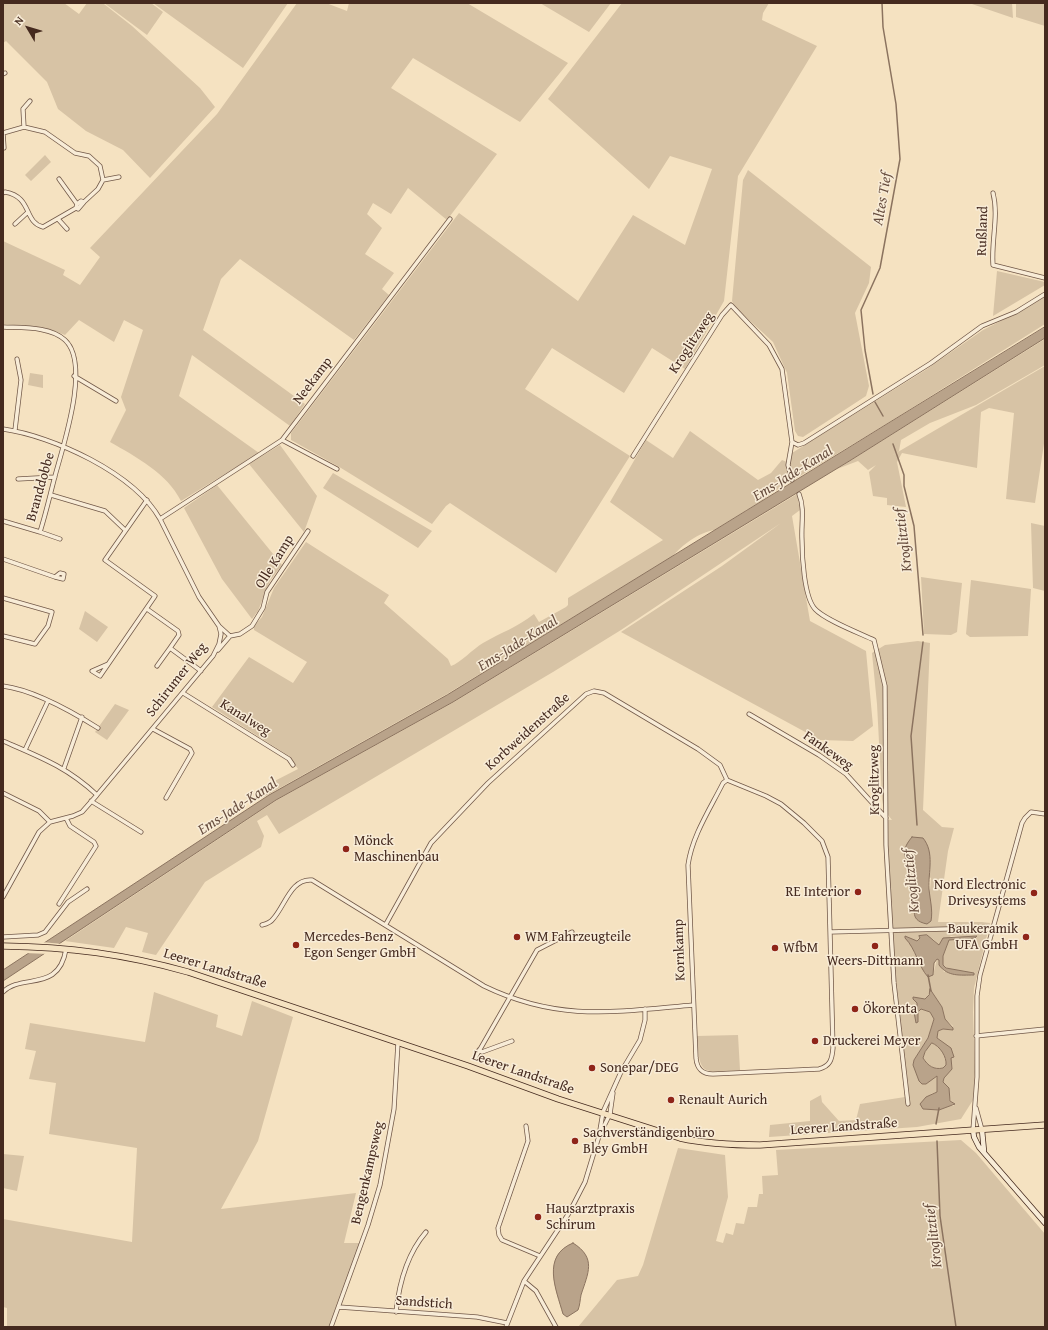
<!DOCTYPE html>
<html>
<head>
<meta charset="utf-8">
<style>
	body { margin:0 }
	#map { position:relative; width:1048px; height:1330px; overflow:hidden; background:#f5e2c1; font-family:"Gentium Book Plus",serif }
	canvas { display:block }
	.frame { position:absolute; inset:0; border:4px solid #452a1f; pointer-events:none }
	.north { position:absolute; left:8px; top:8px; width:40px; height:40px; -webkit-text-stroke:3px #f8ecd7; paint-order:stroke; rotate:308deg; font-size:11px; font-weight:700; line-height:16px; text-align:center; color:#452a1f }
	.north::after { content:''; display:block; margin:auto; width:14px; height:18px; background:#452a1f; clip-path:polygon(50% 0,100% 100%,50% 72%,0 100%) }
</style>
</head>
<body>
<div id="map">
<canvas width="1048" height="1330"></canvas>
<div class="frame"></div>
<div class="north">N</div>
</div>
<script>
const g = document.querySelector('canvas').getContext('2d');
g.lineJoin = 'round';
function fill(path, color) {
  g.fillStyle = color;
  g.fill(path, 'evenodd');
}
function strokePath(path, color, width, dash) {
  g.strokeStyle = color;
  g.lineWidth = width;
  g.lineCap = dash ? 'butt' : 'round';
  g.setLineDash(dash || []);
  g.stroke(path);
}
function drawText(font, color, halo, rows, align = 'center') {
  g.font = font + ' "Gentium Book Plus",serif';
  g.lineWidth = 3;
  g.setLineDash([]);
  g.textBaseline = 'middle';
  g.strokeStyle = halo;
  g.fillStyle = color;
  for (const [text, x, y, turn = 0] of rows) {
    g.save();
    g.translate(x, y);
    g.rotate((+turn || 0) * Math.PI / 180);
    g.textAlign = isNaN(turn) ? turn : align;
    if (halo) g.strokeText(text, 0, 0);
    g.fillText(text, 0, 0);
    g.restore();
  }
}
const green = new Path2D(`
	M3,3H64L79,14L87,3L104,4L132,26L200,88L215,107L150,178L123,150L86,131L58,109L47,82L6,41L3,43Z
	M104,3H151L163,12L147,35Z
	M153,3H288L243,68Z
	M297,3H326L347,11L349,3H467L568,63L520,122L413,58L391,88L497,154L447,220L408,188L391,214L373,203L367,214L382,228L365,254L394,273L382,289L389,295L354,340L240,259L221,279L203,330L305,404L290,426L192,355L179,396L259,453L181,501C167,473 136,457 110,442L126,410L121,397L143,330L124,320L114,342L79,320L65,335C45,326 24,326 3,324V241L65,270L63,275L80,285L100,257L90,248L217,114Z
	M540,3H611L589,32Z
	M622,3H769L763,13L762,20L817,46L738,176L724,301L685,369L652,348L624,393L552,348L525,389L630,456L556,573L450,503L446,506L432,524L341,468L291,440V433L459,213L578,301L633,215L685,245L712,169L670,156L649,189L548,99Z
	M969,3H1012L1013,18Z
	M1016,3H1045V26L1016,17Z
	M45,155L51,162L31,181L25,175Z
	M748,170L871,267L869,283L855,313L869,386L866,396L803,437L798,436L795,431L787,373L773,342L735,307L732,301L743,180Z
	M997,271L1045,282V285L993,316Z
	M1045,296V324L885,425L795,479L794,477L790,464L792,453L924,371L983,330L1022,310Z
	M1045,339V365L976,405L930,423L901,440L899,451L891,456L1045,366V437L1035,503L1006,499L1014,413L989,408L981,412L977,468L902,453L897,462L906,507L887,505V498L873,496L869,472L876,465L868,470L858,461L837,469Z
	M30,373L43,375V388L28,385Z
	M690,431L758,480L771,473L782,460L787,462L791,480L760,502L715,530C699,532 682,545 672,557L447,694L262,798L259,789L298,769L289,756L212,707L249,657L293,683L307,662L254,630V626L262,617L274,588L306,542L389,595L384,603L448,659L451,666C460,663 473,649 483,643C500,633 518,627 534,614L539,622L566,607L568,605V598L663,540L610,502L646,440L673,458Z
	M280,445L317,496L304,532L249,464Z
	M333,473L432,531L418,548L323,488Z
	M217,485L282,565L270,581L258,611L252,619L222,579L184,508Z
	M797,494L800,510L792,516L810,621L866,651L873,726L853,741L820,740L621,632L722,566L781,523L621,630L553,672L279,834L267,815L257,821L264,836L261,847L205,882L156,955L142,952L148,933L126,927L114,948L65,941L277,800L454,702Z
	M1031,523L1045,526V591L1033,588Z
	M921,577L962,583L957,632L951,635L924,634Z
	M971,580L1031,589L1028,636L970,637L966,634Z
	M85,611L108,627L97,642L79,629Z
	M918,641L930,643L923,810L942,827L954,828L948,851L938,922H982L990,923L974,988L973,1012L975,1072L973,1100L961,1119L917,1127L769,1137L770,1125L810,1121V1101L821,1095L822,1102L839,1121L856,1120L860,1104L905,1097L891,976L883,838V819L892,820L884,810L882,799L877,704L872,653L885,645ZM912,867L931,878L927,924L917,919L913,909L915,895L911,891L908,875ZM919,936L933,939L939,945L951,936L975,938L949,940L943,956V965L948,969L944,972L939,960L937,959L933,975L924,971C920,962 914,954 911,944L920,938ZM931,990L942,1007L945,1019L953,1026L951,1030L943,1029L938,1031L936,1038C947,1044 950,1058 952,1068L944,1078L943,1082C951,1092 947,1097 954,1106H948L938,1110L923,1109L931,1094L937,1092V1076L932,1079L915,1069L913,1065L914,1060L928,1038L934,1019L930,1012L921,1009L918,1012V1022L914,1012L917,1009V1003L920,999C927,999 928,996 931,990Z
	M115,704L129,710L107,740L95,732Z
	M154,992L218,1015L216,1027L242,1036L252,1001L293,1017L258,1141L221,1209L356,1193L344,1243H360L329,1327H7V1308L3,1307V1219L132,1242L137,1148L49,1134L56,1083L29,1079L36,1051L25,1049L30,1023L145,1042Z
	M738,1035L740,1070C701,1072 700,1077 697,1036Z
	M932,1043C941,1046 947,1057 946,1065L943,1068C934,1070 928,1066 923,1058L925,1052Z
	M961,1140L976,1153L1045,1234V1327H578L617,1280L638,1276L643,1265L678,1148L725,1155L728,1197L716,1241L723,1243L726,1233L733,1235L736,1223L744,1224L748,1207H757L759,1194H763L762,1176L778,1175L776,1150Z
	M3,1154L24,1156L17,1191L3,1188Z`);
const water = new Path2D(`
	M1045,327V338L851,460L453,702L276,800L3,981V970L269,795L447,695Z
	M912,837L923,838C935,853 928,872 929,889C930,900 933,910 931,921L927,924C907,920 917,907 915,895C902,878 909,883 912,867C902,856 902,849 912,837Z
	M927,935L939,945L943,938L977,936L975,938L949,940L943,956V965L946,968L974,973V975C960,975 948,977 939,965V960L937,959L934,963L933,975L928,977C918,966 916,949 905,938V936L917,941L920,938L919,936Z
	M930,989L942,1007L945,1019L953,1028V1030L943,1029L938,1031L937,1038L951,1048L954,1057L951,1058L952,1069L944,1078L943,1082L949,1088L950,1101L955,1104L939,1110L923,1109L920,1104L926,1097L937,1092V1076L926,1084H922L919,1081L913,1065L914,1060L928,1038L934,1019L930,1012L921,1009L918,1012V1022L916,1023L914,1012L917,1009V1003L913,999V997L925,999L929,995ZM932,1043C940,1046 947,1057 946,1065L943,1068C934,1070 928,1066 923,1058L925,1052Z
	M573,1243C597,1258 588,1273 581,1295C580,1300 580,1305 578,1310L567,1317L563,1314C556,1289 541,1256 573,1243Z`);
const pier = new Path2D(`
	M41,942L63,944L48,954L25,953Z`);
const stream = new Path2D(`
	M873,394L865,350L861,310L880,268L900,159L896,104L883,27L882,3
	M875,402L883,416
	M893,444L904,475V486L914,526L923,635
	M917,825L911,736L923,642
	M928,975L931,991
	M936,1124L939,1108
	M937,1141L940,1216L956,1327`);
const minor = new Path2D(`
	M3,74L5,73
	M24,127L23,109L30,101
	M3,133L24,127L45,132L75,153L89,156L100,166L103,180L98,189L84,202L81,201L77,204L76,208L43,227C23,222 33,197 5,192L3,193
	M3,133L4,148
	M59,179L77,204
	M103,180L119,177
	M993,193C999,216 991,241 993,265L1045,278
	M76,208L78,209L84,202
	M58,219L67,229
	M15,224L28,212
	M3,327C22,328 50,326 65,340C91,364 63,446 55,476C50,495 46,513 40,532L3,521
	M74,376L116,401
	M3,429C53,436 134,473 160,519L199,597L219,626L221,634L219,644L213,656L97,795L82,812L73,816L50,822L39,832L3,897
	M15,430L21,380L17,359
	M282,440L337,469
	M792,442L798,445L804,443L931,363L982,326L1016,312L1045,294
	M633,456L722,315L731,305L769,345L782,369L792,442L788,465L792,480
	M18,479L55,477
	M799,494C805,509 801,524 802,540C802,556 804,597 815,609C825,620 859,633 874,640L885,686L886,845L894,983L908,1104
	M51,495L105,511L125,530
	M160,519L282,440L450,219
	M40,532L60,539
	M3,559L55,577L63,579L64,574L60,573L55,577
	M3,598L52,612L48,626L35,644L3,636
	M147,609L178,631L179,635L170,648L201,671
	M219,626L230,636
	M218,650L230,636L240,634L252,626L263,608L267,592L308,531
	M108,664L92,671L100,676L155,596L105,560L147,500
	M157,666L170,648
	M3,686C34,690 71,711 98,728
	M183,693L289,759L293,765
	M749,714L819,755L846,774L886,818
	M153,729L190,749L192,753L166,798
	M3,741C40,757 67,767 97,795
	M25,750L48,701
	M64,768L82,717
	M3,793L39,811L50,822
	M91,801L141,832
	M59,904L96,846L94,842L70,826L66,818
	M386,924L431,843L488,783L586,694L594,691L604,693L698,749L720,765L727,780
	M262,925C266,924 271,922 273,919C285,906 291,878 312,880L484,986C558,1022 615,1012 693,1005
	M830,932L828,857L822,841L804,823L781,804L766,796L727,780L723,783C710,809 692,836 688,865L696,1058C697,1069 702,1074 713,1074L819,1069C830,1066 832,1060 833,1048L830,932L984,928L993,931
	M3,937L38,935L45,932L68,902L87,889
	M3,992C22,973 59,993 66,949
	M976,1036L1045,1029
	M479,1050L482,1052L512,1041
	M475,1058L537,950L572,932
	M976,1108L982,1130
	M526,1126L528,1141L498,1228L499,1235L502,1240L540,1256
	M973,1130L977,1077V996L980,975L1022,823L1025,818L1031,812L1045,814
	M600,1134L610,1114L613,1093
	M524,1281L536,1291L556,1327
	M339,1307L477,1317L507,1323
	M396,1312C399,1284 407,1254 426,1232
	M331,1327L368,1225L380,1185L394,1109L398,1043
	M506,1327L524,1281L569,1213L585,1182L599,1136L603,1112L621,1072L640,1040L645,1020V1009`);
const secondary = new Path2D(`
	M973,1130L974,1137L979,1147L1045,1223
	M982,1130L984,1151`);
const primary = new Path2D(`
	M3,946C69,947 124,954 188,972L468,1066L558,1099L680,1138C707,1144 733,1145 760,1145L1045,1125`);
const markers = [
	[346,849,4,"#8f2418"],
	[858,892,4,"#8f2418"],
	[1034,893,4,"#8f2418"],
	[517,937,4,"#8f2418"],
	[1026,937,4,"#8f2418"],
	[296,945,4,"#8f2418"],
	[875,946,4,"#8f2418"],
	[775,948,4,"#8f2418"],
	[855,1009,4,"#8f2418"],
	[815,1041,4,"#8f2418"],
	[592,1068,4,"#8f2418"],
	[671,1100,4,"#8f2418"],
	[575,1141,4,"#8f2418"],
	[538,1217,4,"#8f2418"]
];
const streetNames = [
	["Rußland",983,231,-88],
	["Kroglitzweg",692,343,-57],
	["Neekamp",313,381,-53],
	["Branddobbe",41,487,-74],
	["Olle Kamp",275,562,-58],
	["Schirumer Weg",177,680,-52],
	["Kanalweg",245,718,32],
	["Korbweidenstraße",528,732,-42],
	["Fankeweg",828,751,35],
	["Kroglitzweg",875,780,-91],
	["Kornkamp",680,950,-92],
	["Leerer Landstraße",215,969,17],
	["Leerer Landstraße",523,1073,19],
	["Leerer Landstraße",844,1127,-4],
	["Bengenkampsweg",368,1173,-77],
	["Sandstich",424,1303,4]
];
const poiNames = [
	["Mönck",354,841],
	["Maschinenbau",354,857],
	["Nord Electronic",1026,885,"right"],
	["Drivesystems",1026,901,"right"],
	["RE Interior",850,892,"right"],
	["Baukeramik",1018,929,"right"],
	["UFA GmbH",1018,945,"right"],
	["Mercedes-Benz",304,937],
	["Egon Senger GmbH",304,953],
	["WM Fahrzeugteile",525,937],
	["WfbM",783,948],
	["Weers-Dittmann",875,961,"center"],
	["Ökorenta",863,1009],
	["Druckerei Meyer",823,1041],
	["Sonepar/DEG",600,1068],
	["Renault Aurich",679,1100],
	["Sachverständigenbüro",583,1133],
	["Bley GmbH",583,1149],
	["Hausarztpraxis",546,1209],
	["Schirum",546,1225]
];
const waterNames = [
	["Altes Tief",883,199,-80],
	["Ems-Jade-Kanal",793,474,-32],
	["Kroglitztief",904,540,-97],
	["Ems-Jade-Kanal",518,644,-32],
	["Ems-Jade-Kanal",238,807,-33],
	["Kroglitztief",912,881,-96],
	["Kroglitztief",934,1236,-97]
];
fill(green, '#d7c3a5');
fill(water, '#b9a38a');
strokePath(water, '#8b735f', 1);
fill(pier, '#f5e2c1');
strokePath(stream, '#8b735f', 1.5);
strokePath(minor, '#715848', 5);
strokePath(secondary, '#452a1f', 6);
strokePath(primary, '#452a1f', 7);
strokePath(minor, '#f8ecd7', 3.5);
strokePath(secondary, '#f8ecd7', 4.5);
strokePath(primary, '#f5e2c1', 5.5);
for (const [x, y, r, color] of markers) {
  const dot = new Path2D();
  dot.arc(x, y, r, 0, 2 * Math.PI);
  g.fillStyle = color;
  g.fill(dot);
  strokePath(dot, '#f8ecd7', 1.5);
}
drawText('14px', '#452a1f', '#f8ecd7', streetNames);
drawText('14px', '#452a1f', '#f8ecd7', poiNames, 'left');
drawText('italic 15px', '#684e3f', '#f8ecd7', waterNames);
</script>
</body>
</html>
